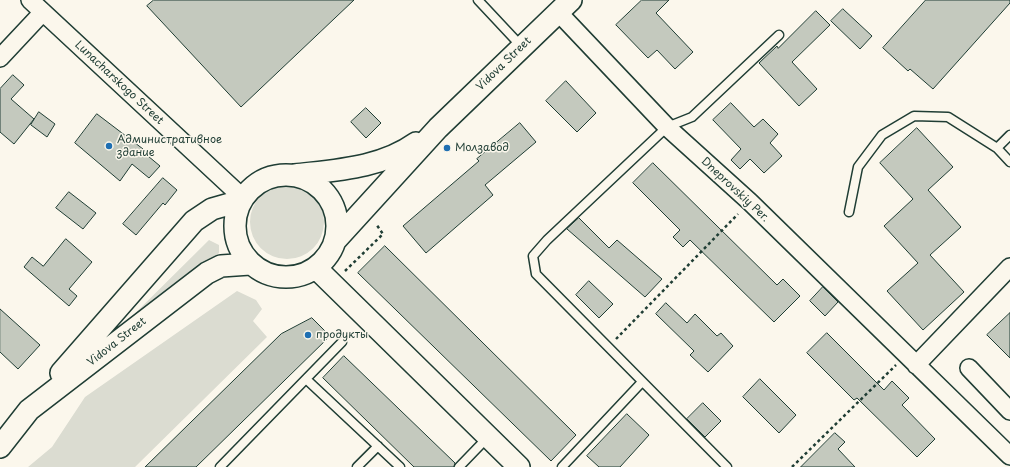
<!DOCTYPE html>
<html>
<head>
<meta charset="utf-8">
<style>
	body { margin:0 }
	canvas { display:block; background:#fbf7ec }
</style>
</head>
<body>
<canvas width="1010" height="467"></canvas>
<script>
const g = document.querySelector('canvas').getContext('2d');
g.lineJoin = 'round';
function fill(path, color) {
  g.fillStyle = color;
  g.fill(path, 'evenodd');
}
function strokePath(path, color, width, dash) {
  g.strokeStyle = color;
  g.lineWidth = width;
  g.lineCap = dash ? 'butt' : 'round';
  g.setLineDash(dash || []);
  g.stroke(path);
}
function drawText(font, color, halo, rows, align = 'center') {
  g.font = font + ' "Playpen Sans",sans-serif';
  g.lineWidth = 3;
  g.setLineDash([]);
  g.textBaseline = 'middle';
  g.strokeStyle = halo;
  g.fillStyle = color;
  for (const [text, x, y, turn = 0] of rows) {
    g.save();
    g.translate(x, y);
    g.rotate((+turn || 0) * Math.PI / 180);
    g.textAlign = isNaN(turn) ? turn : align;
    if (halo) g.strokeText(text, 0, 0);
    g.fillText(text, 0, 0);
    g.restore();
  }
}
const green = new Path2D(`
	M250 222a37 37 0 1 1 74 0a37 37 0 1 1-74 0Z
	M209,240L219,245V253L94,354Z
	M237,291L256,300L262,309L253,321L267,337L135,467H28L52,447L85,397Z`);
const building = new Path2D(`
	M154,0H354L241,107L147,6Z
	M642,0H669L656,13L693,52L675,69L657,50L648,58L616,25Z
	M926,0H1010V3L933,89L910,69L908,71L883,48Z
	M843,9L872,36L860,49L831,21Z
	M816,11L830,25L792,62L817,89L799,106L759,63L777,46L778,48Z
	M13,75L24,85L11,99L34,119L14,144L0,132V89Z
	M566,81L596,113L577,132L546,101Z
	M731,103L754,127L763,119L778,134L770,143L782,156L764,173L750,159L740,169L731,160L741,149L713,120Z
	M366,108L381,123L366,138L351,122Z
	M39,112L55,124L47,137L31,125Z
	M97,114L143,149L142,151L160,166L149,178L132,164L120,181L75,143Z
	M520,123L536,142L485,185L493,195L426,253L403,226L479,161L477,159Z
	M917,128L953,167L928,190L961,227L930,255L964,292L923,330L887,291L918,263L884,226L913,199L880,163Z
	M653,163L777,285L783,279L800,296L774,322L690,240L683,247L673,237L680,230L633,183Z
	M163,178L177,190L165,205L163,203L136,235L123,224Z
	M69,192L96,213L83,229L56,208Z
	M579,218L609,248L617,240L662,279L645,297L567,229Z
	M66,239L92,262L69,289L77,296L69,306L24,267L32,257L43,266Z
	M385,246L576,435L551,461L358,273Z
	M589,281L613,304L599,318L576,295Z
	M823,287L838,302L825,316L810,301Z
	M666,303L687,323L695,314L717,336L721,333L733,346L708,372L690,355L694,351L656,314Z
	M0,309L40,345L18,369L0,352Z
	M1010,313V358L987,335Z
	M312,318L330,336L196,467H145L281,334Z
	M827,333L884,390L892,381L909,398L902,405L935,439L917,457L857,398L854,400L807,353Z
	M344,356L455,463L454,467H414L323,378Z
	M760,379L796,415L779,433L743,397Z
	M703,403L721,421L705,437L687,419Z
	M627,414L649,435L620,467H599L587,456Z
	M835,433L845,442L838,449L855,467H801Z`);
const path = new Path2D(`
	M345,271L383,234L376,224
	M616,339L738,214
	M792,467L896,365`);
const service = new Path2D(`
	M478,0L522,47
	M1010,135L997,148L1010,162
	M849,212L858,167L882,135L914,116L948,117L997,148
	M306,379L400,467
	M220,467L342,342
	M357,467L378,446
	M459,467L488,437
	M562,467L642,382
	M727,467L536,274L533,256L547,240L667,127L692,117L779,35`);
const minor = new Path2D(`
	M30,0L243,198
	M558,12L667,127L750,202L1010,456
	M0,58L43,12
	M916,365L1010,267
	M969,368L1010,411`);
const tertiary = new Path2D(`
	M235 226a51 51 0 1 1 102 0a51 51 0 1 1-102 0Z
	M295,175C337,170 381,168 416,143
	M335,241L438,128L571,0
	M316,268L519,467
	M61,373L194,221L212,209L240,201
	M0,447L29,410L207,273L221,266L250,264`);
const markers = [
	[109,146,4,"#1f6fb2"],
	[447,148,4,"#1f6fb2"],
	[308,335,4,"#1f6fb2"]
];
const streetNames = [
	["Vidova Street",504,64,-44],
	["Lunacharskogo Street",119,83,43],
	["Dneprovskiy Per.",735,190,43],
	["Vidova Street",117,342,-38]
];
const poiNames = [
	["Административное",117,140],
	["здание",117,153],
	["Молзавод",455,148],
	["продукты",316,335]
];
fill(green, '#dbdcd1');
fill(building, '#c4c9be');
strokePath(building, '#1f3d34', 1);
strokePath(service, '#1f3d34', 11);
strokePath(minor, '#1f3d34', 20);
strokePath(tertiary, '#1f3d34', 24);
strokePath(path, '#1f3d34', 2.5, [3, 3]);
strokePath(service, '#fbf7ec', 8);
strokePath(minor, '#fbf7ec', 17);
strokePath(tertiary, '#fbf7ec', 21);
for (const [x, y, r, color] of markers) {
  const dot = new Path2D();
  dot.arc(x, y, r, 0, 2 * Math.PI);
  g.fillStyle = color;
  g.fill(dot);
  strokePath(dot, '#fbf7ec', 1.5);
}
drawText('11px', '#1f3d34', '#fbf7ec', streetNames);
drawText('11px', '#1f3d34', '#fbf7ec', poiNames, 'left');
</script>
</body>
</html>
